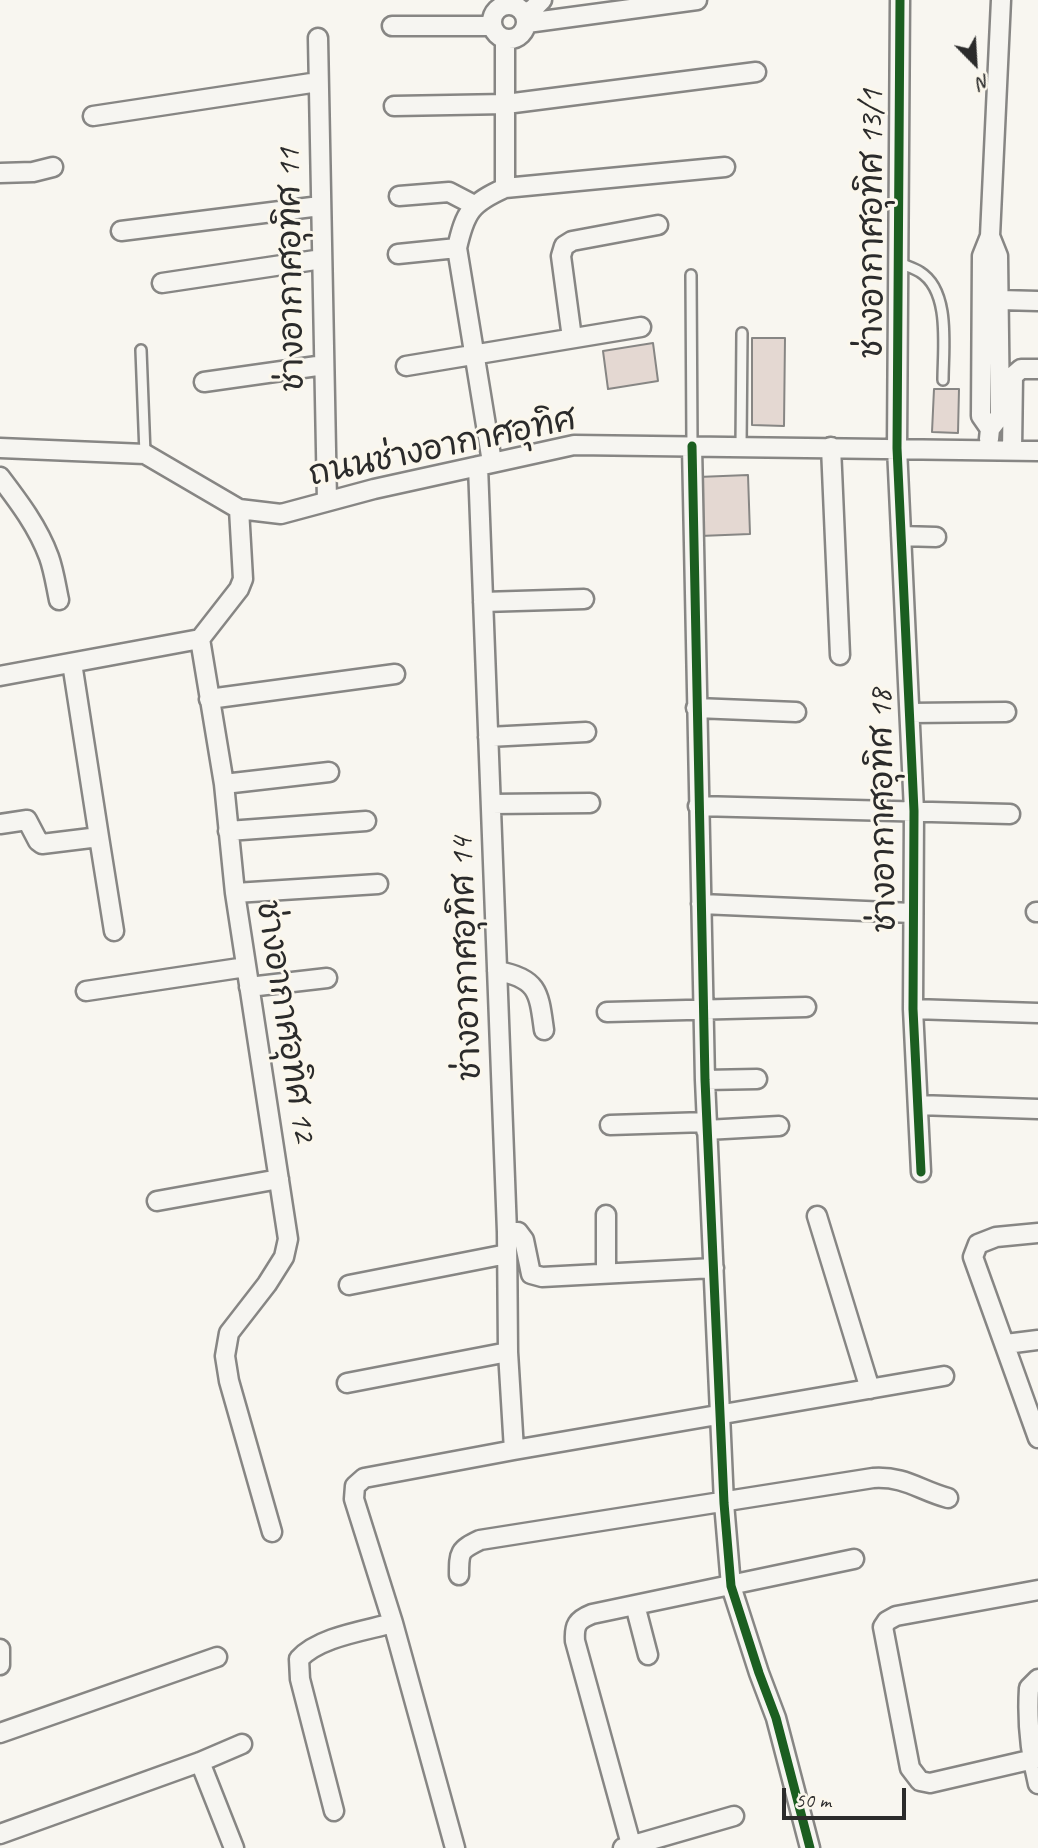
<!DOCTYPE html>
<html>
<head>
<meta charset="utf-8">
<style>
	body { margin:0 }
	#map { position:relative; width:1038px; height:1848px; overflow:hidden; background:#f8f6f0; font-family:Caveat,sans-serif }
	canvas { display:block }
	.north { position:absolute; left:940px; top:28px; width:70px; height:70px; -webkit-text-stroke:5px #fbf7ec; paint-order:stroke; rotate:156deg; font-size:19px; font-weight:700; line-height:28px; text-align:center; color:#2b2b2b }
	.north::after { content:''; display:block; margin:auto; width:24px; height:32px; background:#2b2b2b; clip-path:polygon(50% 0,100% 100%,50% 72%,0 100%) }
	.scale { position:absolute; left:782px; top:1788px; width:124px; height:32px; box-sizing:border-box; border:4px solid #2b2b2b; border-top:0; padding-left:9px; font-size:21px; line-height:24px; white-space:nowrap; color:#2b2b2b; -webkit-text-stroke:5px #fbf7ec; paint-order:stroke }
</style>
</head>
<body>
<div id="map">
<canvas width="1038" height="1848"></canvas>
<div class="north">N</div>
<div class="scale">50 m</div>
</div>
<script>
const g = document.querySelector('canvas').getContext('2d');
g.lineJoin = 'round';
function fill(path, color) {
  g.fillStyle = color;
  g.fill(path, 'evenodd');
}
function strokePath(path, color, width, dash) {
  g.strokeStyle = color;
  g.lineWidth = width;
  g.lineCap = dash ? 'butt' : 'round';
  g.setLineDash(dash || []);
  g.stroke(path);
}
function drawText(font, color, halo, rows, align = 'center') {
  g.font = font + ' Caveat,"Playpen Sans Thai",sans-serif';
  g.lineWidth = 6;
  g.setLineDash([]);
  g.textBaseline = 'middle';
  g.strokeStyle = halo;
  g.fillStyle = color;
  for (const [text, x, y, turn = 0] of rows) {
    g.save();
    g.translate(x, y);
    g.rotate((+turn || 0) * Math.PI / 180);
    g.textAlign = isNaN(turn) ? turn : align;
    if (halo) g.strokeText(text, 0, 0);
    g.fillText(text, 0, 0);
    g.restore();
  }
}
const building = new Path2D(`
	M752,338H785L784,426L752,425Z
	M653,343L658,381L608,389L603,351Z
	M934,389H959L958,433L932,432Z
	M748,475L750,534L700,536L698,477Z`);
const service = new Path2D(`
	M900,263C906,266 914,268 920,272C951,291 943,348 943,380
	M691,275L692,446
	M141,350L145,454
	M741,446L742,333`);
const minor = new Path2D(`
	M900,0L897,448L914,811L913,1009L921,1172
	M492 22a17 17 0 1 1 34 0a17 17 0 1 1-34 0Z
	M525,13L533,9L542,0
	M527,23L697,0
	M392,26H492
	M318,38L327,501
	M394,106L506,104L756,72
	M93,116L318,82
	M0,173L33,172L53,167
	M505,188V39
	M399,196L449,192L474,205
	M121,231L320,206
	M457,248C465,212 471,203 505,188L725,167
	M398,254L457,248L492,462
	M162,283L322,259
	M1000,300L1038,301
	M572,338L561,256L564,246L572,241L658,225
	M406,366L641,327
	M204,382L324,365
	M990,429L981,416L982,256L990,236L1001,0
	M989,439L990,429L1000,416L998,256L990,236
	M692,446L705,1080L724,1503L731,1586L759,1673L776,1718L810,1848
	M831,447L840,655
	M0,448L145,454L239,509L281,514L374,489L574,445L1038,451
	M1012,450L1013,376L1021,369H1038
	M478,466L507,1232L508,1352L514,1450
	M0,477C19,502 38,527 49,557C54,571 56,586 59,600
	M239,509L243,579L239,589L200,639L224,784L235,893L288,1239L284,1257L267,1284L229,1333L225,1356L229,1381L272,1532
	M901,536L936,537
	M483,602L584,599
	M0,676L200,639
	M209,699L395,674
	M696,708L796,712
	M910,713L1006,712
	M488,737L586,732
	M224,784L329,772
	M491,804L590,803
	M698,806L1010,814
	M0,824L27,820L38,841L42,844L99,837L72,663
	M228,831L366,821
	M99,837L114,931
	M235,893L378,884
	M701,904L912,913
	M1036,912H1038
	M497,971C539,978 539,994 544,1030
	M249,987L327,978
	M86,991L246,967
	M913,1009L1038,1013
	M607,1012L806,1007
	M705,1080L757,1079
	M918,1105L1038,1109
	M610,1125L706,1122
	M706,1130L779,1126
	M157,1201L279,1179
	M606,1215V1273
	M817,1216L870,1389
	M507,1232H518L524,1240L531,1274L542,1277L714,1268
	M1038,1233L996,1237L978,1244L973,1257L1038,1438
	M349,1285L507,1254
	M1006,1344L1038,1340
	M347,1383L508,1352
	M459,1575C459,1552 459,1550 480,1540L873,1478C905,1476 919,1490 948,1498
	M1038,1590L896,1616L887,1621L883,1627L910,1768L920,1781L930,1783L1038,1758
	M635,1605L648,1655
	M0,1649V1665
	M1038,1679L1029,1688C1027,1721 1030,1752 1038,1784
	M0,1733L217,1657
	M200,1762L234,1848
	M334,1811L300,1679L299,1659C319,1637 364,1631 393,1623
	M0,1834L200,1762L242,1744
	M455,1848L393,1623L354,1499L355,1486L364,1478L514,1450L944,1376
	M623,1848L734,1816
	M632,1848L575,1641C574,1625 577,1620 592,1614L854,1559`);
const cycleway = new Path2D(`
	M900,0L897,448L914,811L913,1009L921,1172
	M692,446L705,1080L724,1503L731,1586L759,1673L776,1718L810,1848`);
const streetNames = [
	["ช่างอากาศอุทิศ 13/1",873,224,-90],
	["ช่างอากาศอุทิศ 11",292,270,-91],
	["ถนนช่างอากาศอุทิศ",442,448,-12],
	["ช่างอากาศอุทิศ 18",884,811,-91],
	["ช่างอากาศอุทิศ 14",467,959,-92],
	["ช่างอากาศอุทิศ 12",285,1021,81]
];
fill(building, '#e4d8d2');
strokePath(building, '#878684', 2);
strokePath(service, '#878684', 14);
strokePath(minor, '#878684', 23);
strokePath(service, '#f6f5f1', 9);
strokePath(minor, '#f6f5f1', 18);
strokePath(cycleway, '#1b5e20', 9);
drawText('33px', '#2b2b2b', '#fbf7ec', streetNames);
</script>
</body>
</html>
